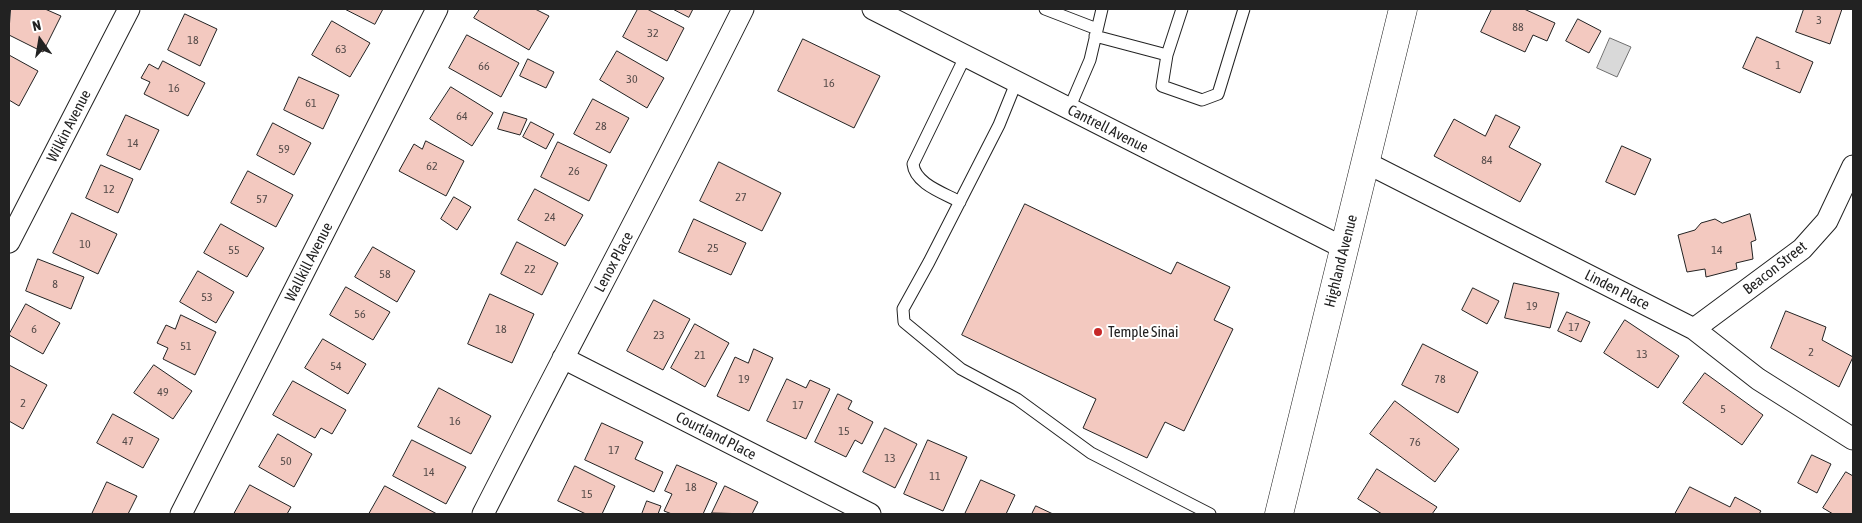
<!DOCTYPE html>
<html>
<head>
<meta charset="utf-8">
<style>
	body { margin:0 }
	#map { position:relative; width:1862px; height:523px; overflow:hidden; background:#fff; font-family:"Asap Condensed",sans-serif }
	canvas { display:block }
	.frame { position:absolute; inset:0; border:10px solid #222; pointer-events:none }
	.north { position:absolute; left:15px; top:15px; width:50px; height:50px; -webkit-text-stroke:4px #fff; paint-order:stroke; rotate:347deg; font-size:14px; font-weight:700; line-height:20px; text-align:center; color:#222 }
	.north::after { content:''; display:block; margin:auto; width:18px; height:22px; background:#222; clip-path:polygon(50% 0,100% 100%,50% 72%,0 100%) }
</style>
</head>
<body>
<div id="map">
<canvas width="1862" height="523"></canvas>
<div class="frame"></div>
<div class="north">N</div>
</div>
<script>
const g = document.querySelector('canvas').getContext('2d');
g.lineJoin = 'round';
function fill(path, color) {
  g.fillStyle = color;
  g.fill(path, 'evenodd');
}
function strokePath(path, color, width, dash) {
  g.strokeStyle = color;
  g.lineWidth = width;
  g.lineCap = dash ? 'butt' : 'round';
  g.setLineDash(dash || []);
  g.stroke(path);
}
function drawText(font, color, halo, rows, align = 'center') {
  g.font = font + ' "Asap Condensed",sans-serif';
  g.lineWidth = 4;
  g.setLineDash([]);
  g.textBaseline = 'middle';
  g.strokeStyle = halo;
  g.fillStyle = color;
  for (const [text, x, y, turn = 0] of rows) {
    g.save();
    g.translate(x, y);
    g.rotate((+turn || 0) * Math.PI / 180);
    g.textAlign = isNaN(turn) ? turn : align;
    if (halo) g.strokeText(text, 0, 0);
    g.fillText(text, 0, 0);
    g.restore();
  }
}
const water = new Path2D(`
	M1610,38L1631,47L1617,77L1597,68Z`);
const building = new Path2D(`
	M11,9H45L61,16L43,52L9,35Z
	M345,9H383L375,24Z
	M480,9H535L549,16L529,50L474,18Z
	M638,9H647L684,28L667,61L623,37Z
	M673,9H693L689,17Z
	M1492,9H1524L1555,23L1547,41L1533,35L1525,52L1481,32Z
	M1804,9H1842L1830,44L1796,32Z
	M185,14L217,29L200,66L168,50Z
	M1578,19L1601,31L1589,53L1566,41Z
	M332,21L370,43L350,77L312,55Z
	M467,35L519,63L501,97L449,68Z
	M1757,37L1813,62L1800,93L1743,68Z
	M803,39L880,76L854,128L778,91Z
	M617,51L664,78L647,108L600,80Z
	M9,55L38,71L19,106L9,100Z
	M528,59L554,72L546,88L520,76Z
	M163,61L205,83L188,116L144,94L150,82L141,78L149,64L158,69Z
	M299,77L339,95L323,129L284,110Z
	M451,87L493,113L472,146L430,119Z
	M593,99L629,118L610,153L574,134Z
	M504,112L527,119L520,135L498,129Z
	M126,115L159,130L140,170L107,155Z
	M1496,115L1520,127L1509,147L1541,164L1520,202L1434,156L1454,119L1485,136Z
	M531,122L554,134L546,149L523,137Z
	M273,123L311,143L294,175L257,155Z
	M426,141L464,161L446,196L399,171L414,144L422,149Z
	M558,142L607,165L589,201L541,177Z
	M1622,146L1651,159L1635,195L1606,182Z
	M719,162L781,193L762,231L700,201Z
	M101,165L133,179L118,213L86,198Z
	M248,171L293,195L276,227L231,203Z
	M535,189L583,215L565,246L518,220Z
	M454,197L471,207L457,230L441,219Z
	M1025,204L1171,274L1177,262L1230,287L1214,320L1233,329L1184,431L1165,422L1147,458L1083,428L1096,399L962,335Z
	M72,213L117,234L98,274L53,253Z
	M1750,214L1756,240L1751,242L1753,259L1736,263L1737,269L1706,277L1705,269L1687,272L1678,235L1695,230L1701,223L1715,219L1722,223Z
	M694,219L746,243L731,275L679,252Z
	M221,224L264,248L247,277L204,253Z
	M517,242L558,263L542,295L501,274Z
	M373,247L415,271L397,302L355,277Z
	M38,259L84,277L71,309L26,291Z
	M198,271L234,292L216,323L180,302Z
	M1514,283L1559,293L1550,328L1505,318Z
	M346,287L390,312L373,340L330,315Z
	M1473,288L1499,301L1487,324L1462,310Z
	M490,294L534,314L512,363L468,344Z
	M654,300L690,319L663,370L627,351Z
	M26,304L60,323L43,354L9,335Z
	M1786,311L1826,327L1822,340L1853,357L1839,387L1771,348Z
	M1567,312L1590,322L1581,342L1558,331Z
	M181,315L216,332L195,375L163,359L168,348L157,343L166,325L175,329Z
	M1625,320L1679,356L1658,388L1604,353Z
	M695,324L729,343L705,387L671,368Z
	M323,339L366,364L348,394L305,368Z
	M1423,344L1478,372L1458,413L1402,385Z
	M754,349L773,358L749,411L717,396L735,357L748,363Z
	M9,365L47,385L23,429L9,421Z
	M154,365L192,391L173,419L134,393Z
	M1705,373L1763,415L1742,445L1683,403Z
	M787,379L806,388L810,380L830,389L806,439L767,421Z
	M293,381L346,410L332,434L321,428L315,438L273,415Z
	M439,388L491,416L471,454L418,427Z
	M838,394L852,401L848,409L873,422L862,444L855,440L846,457L815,442Z
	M1395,401L1459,449L1435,482L1370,434Z
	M113,414L159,439L143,468L97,443Z
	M602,423L643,442L635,459L663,472L654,492L585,460Z
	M885,428L917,444L895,488L863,472Z
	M278,434L312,454L294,487L259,467Z
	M412,440L466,467L446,504L393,476Z
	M928,440L967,457L943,511L904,494Z
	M1812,455L1831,464L1817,493L1798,483Z
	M677,465L717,483L703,514H672L664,511L672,494L665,491Z
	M575,466L615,486L602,514H586L558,501Z
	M1377,469L1437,507L1432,514H1382L1358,499Z
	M1846,472L1853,476V514H1833L1823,508Z
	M981,480L1015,495L1006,514H965Z
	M107,482L137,496L128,514H92Z
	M250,485L291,507L287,514H234Z
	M385,486L437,514H369Z
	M725,486L758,502L752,514L712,513Z
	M1690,487L1730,507L1735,497L1761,511L1759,514H1675Z
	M647,501L661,506L658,514H642Z
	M1036,506L1053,514H1032Z`);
const service = new Path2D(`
	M1045,9L1097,29
	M1182,9L1167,55L1162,86L1202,100L1218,94L1244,9
	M1095,36L1167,55
	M1016,83L999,125L929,262L903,309L904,322L961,369L1017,399L1091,453L1210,514
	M1069,109L1090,60L1102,9
	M960,202C944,193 915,184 913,164L965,57`);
const minor = new Path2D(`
	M873,9L1344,248
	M1367,163L1694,329L1758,379L1853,439
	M9,242L129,9
	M1694,329L1802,249L1827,221L1853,166
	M563,358L870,514
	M181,514L437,9
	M483,514C569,345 659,178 743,9`);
const tertiary = new Path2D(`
	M1279,514L1403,9`);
const markers = [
	[1098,332,5,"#c62828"]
];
const numberNames = [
	["3",1819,20],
	["88",1518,27],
	["32",653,33],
	["18",193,40],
	["63",341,49],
	["1",1778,65],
	["66",484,66],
	["30",632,79],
	["16",829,83],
	["16",174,88],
	["61",311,103],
	["64",462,116],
	["28",601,126],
	["14",133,143],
	["59",284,149],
	["84",1487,160],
	["62",432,166],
	["26",574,171],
	["12",109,189],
	["27",741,197],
	["57",262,199],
	["24",550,217],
	["10",85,244],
	["25",713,248],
	["55",234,250],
	["14",1717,250],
	["22",530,269],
	["58",385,274],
	["8",55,284],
	["53",207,297],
	["19",1532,306],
	["56",360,314],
	["17",1574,327],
	["6",34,329],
	["18",501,329],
	["23",659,335],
	["51",186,346],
	["2",1811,352],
	["13",1642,354],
	["21",700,355],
	["54",336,366],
	["19",744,379],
	["78",1440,379],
	["49",163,392],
	["2",23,403],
	["17",798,405],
	["5",1723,409],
	["16",455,421],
	["15",844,431],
	["47",128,441],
	["76",1415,442],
	["17",614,450],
	["13",890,458],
	["50",286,461],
	["14",429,472],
	["11",935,476],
	["18",691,487],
	["15",587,494]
];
const streetNames = [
	["Wilkin Avenue",69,126,-63],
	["Cantrell Avenue",1108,129,27],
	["Highland Avenue",1341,261,-76],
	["Wallkill Avenue",309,262,-63],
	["Lenox Place",614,262,-62],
	["Beacon Street",1775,268,-38],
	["Linden Place",1617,290,27],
	["Courtland Place",716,436,27]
];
const poiNames = [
	["Temple Sinai",1108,332]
];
fill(water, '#d9d9d9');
strokePath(water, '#6f6f6f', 1);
fill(building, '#f3c9c0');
strokePath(building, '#222', 1);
strokePath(service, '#222', 13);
strokePath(minor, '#222', 23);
strokePath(tertiary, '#222', 29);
strokePath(service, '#fff', 11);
strokePath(minor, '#fff', 21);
strokePath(tertiary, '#fff', 28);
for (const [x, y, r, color] of markers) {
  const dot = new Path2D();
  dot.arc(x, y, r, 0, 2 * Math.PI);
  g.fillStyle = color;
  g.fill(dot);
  strokePath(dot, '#fff', 2);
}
drawText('12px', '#564c4a', null, numberNames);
drawText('15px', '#222', '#fff', streetNames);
drawText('15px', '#222', '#fff', poiNames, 'left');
</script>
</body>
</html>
